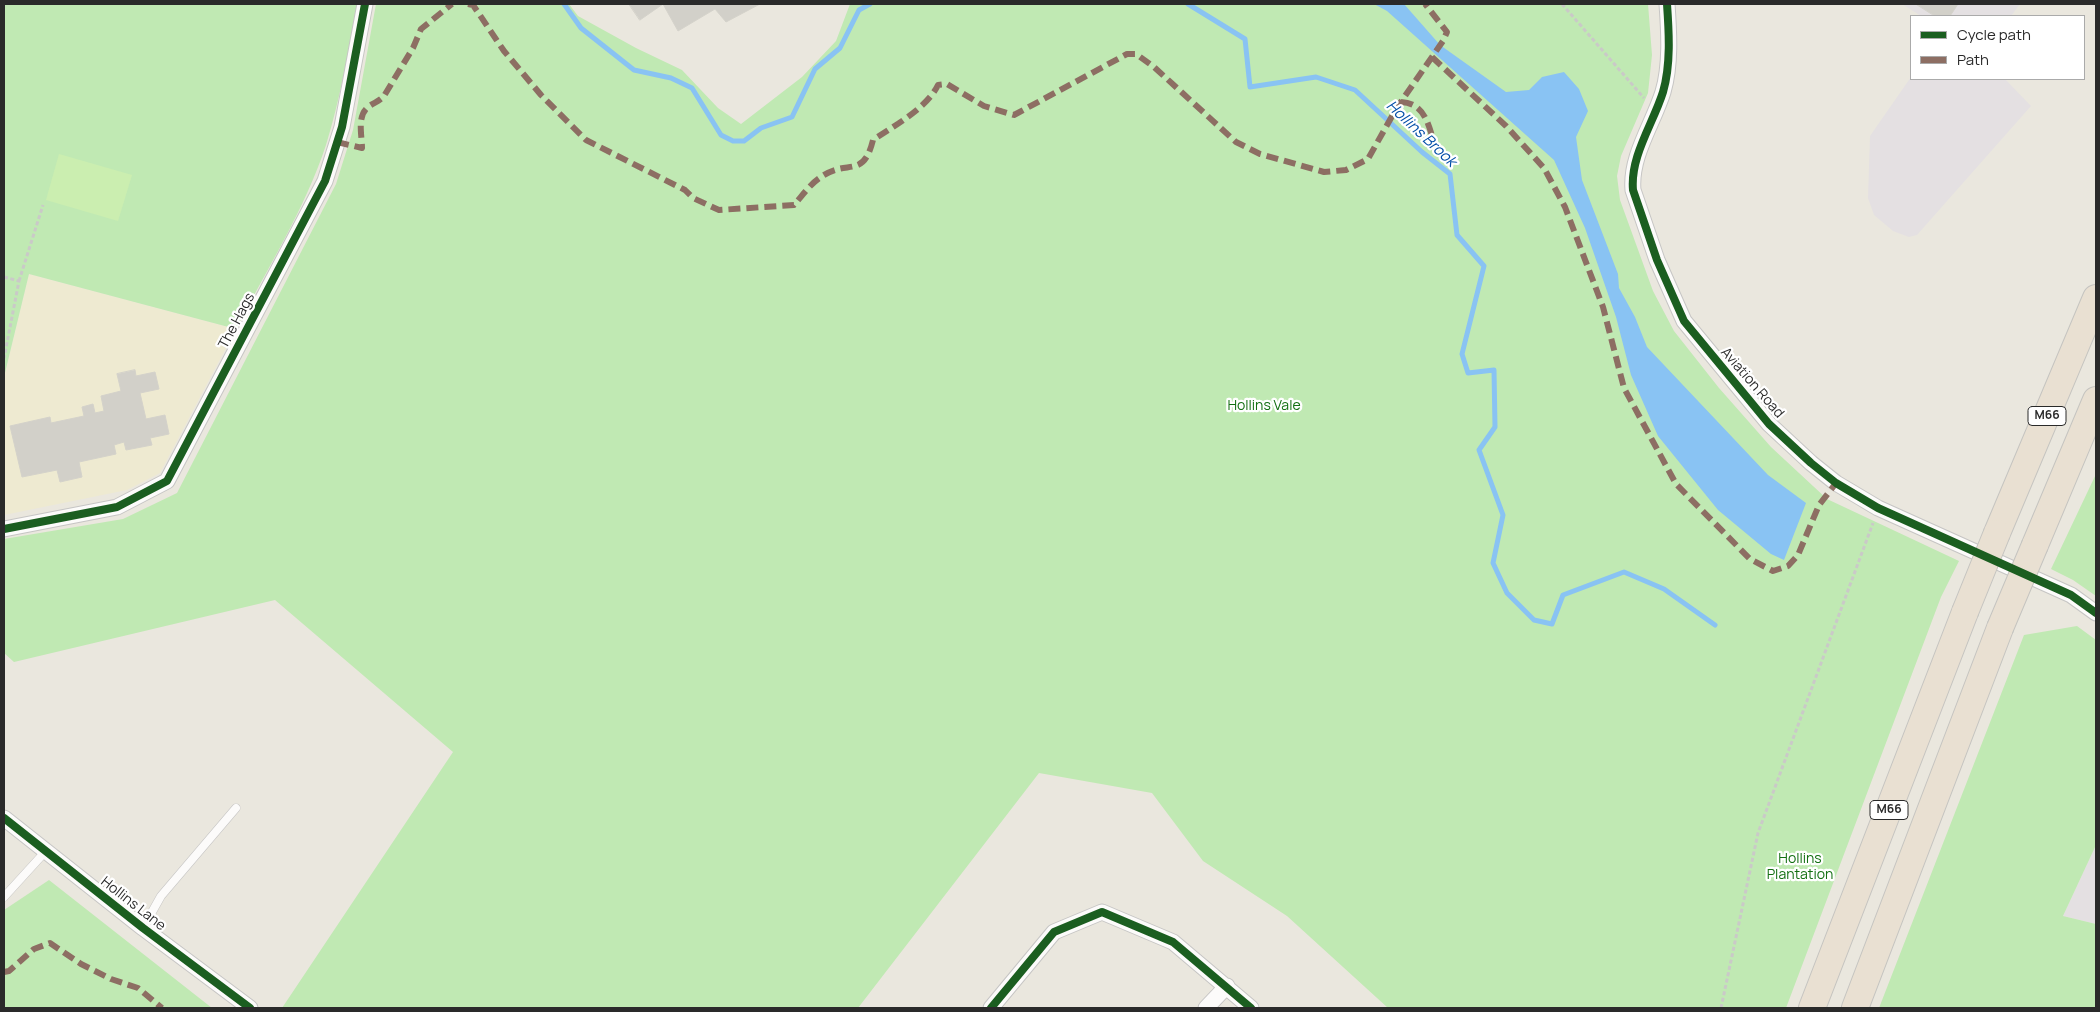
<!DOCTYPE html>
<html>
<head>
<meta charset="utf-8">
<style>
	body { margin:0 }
	#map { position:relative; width:2100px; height:1012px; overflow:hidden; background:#eae7de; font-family:Manrope,sans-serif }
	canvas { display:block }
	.frame { position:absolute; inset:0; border:5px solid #2a2a2a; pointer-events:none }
	.legend { position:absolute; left:1910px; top:15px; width:175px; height:65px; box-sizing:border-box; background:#fff; border:1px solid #aaa; margin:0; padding:6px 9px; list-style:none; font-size:15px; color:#2a2a2a }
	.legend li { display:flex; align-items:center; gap:10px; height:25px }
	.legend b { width:25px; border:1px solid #aaa }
</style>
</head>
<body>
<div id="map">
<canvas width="2100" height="1012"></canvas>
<div class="frame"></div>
<ul class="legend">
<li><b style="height:6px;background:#1b5e20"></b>Cycle path</li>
<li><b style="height:6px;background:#8d6e63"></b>Path</li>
</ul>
</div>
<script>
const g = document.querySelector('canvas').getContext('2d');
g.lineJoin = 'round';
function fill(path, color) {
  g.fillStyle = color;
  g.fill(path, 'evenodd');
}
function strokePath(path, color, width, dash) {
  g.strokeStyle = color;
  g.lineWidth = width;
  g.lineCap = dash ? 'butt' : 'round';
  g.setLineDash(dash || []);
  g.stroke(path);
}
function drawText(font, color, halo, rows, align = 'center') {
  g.font = font + ' Manrope,sans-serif';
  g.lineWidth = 4.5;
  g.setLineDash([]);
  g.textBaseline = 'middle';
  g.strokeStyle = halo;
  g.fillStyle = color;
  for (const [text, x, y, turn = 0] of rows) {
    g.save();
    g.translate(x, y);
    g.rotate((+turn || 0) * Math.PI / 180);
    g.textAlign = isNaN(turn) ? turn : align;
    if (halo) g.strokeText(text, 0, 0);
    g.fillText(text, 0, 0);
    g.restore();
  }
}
const industrial = new Path2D(`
	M1902,4H2020L2011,16H1921Z
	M1911,77L2005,79L2031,106L1917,235L1909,237L1893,231L1874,215L1868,198L1870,136Z
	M2096,845V924L2063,916Z`);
const education = new Path2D(`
	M29,274L236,329L160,473L127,490L4,515V377Z`);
const green = new Path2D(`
	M4,4H357C349,51 340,99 326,145C305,209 267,269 236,329L29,274L4,377Z
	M376,4H569L578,16L636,48L682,70L718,108L741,124L802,77L836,41L850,4H1648L1652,55L1648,93L1621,156L1617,176L1620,200L1653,291L1674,331L1719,388L1771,447L1827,499L1959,561L1941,597L1786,1008H1388L1287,916L1203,861L1152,793L1039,773L858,1008H282L453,752L275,600L14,662L4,653V539L123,519L177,493L336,184L353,130Z
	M2096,474V596L2073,580L2051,569Z
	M2077,626L2096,640V845L2063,916L2096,924V1008H1879L2024,635Z
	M49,880L212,1008H4V910Z`);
const pitch = new Path2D(`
	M59,154L132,175L118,221L46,200Z`);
const water = new Path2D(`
	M1374,4H1404L1440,45L1506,92L1529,90L1542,77L1564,72L1579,89L1588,111L1576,137L1582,180L1618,274L1619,288L1635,317L1647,347L1768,475L1806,503L1784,560L1771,554L1718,510L1658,436L1631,375L1616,317L1585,228L1554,160L1387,11Z`);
const stream = new Path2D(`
	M564,4L581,28L634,70L671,78L692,88L721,135L733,141H744L761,128L792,117L815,69L840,48L859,10L870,4
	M1188,4L1245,39L1250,87L1316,77L1355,90L1422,152L1450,174L1457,235L1484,266L1462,354L1468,373L1494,370L1495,427L1479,450L1503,515L1493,563L1507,593L1534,620L1552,624L1563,595L1624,572L1664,589L1715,625`);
const building = new Path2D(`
	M629,4H760L726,22L715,9L678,31L663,4L640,20Z
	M1916,4H1958L1950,16H1935Z
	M135,370L136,376L155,372L159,389L140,393L146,419L165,415L169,434L150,438L152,445L126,450L124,442L114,445L116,454L79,462L82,477L60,482L57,470L22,477L10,426L50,417L51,423L84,416L82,407L93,404L95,413L104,411L101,396L121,391L117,374Z`);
const path = new Path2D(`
	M1562,4L1644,98
	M4,277L19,281L4,358
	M19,281L43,205
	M1721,1008L1758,833L1873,523`);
const service = new Path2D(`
	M4,897L45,852
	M143,928L161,896L236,808`);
const minor = new Path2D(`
	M1667,4C1669,32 1671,65 1663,92C1653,124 1630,156 1633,190L1657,260L1684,321L1769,424L1811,463L1836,483L1878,508L2071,595L2096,613
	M4,529L117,507L167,481L325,181L342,127L365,4
	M4,818L143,928L250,1008
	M991,1008L1054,932L1102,912L1173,942L1251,1008
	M1206,1008L1227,986`);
const motorway = new Path2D(`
	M1997,533L2096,298
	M2035,545L2096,400
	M1812,1008L1965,612
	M1855,1008L2000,628`);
const motorwayBridge = new Path2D(`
	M1965,612L1997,533
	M2000,628L2035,545`);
const quiet = new Path2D(`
	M468,4L473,5L504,51L541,95L586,140L685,190L693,198L719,210L794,205C802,196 811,183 821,177C848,158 863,180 873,140C894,126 927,108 938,85L947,84L984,106L1014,115L1127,54H1136L1154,67L1236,142L1260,154L1324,172L1346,170L1368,159L1396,109L1443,41L1447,32L1425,4
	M1432,57L1506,126L1544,168L1565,207L1603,307L1624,388L1676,484L1750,559L1773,571L1788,566L1798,555L1819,505L1836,483
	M1401,102C1427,103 1429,129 1436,149
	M337,142L362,148C362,136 357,117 367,108C372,103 379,102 384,96L413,48L421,29L452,4
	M4,972L9,971L34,949L50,943L81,964L111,979L138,988L162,1008`);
const cycleway = new Path2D(`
	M1667,4C1669,32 1671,65 1663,92C1653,124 1630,156 1633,190L1657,260L1684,321L1769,424L1811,463L1836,483L1878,508L2071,595L2096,613
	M4,529L117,507L167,481L325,181L342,127L365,4
	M4,818L143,928L250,1008
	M991,1008L1054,932L1102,912L1173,942L1251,1008`);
const shields = [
	[2047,416,38],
	[1889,810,38]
];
const shieldNames = [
	["M66",2047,416],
	["M66",1889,810]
];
const streetNames = [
	["The Hags",237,321,-62],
	["Aviation Road",1752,383,49],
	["Hollins Lane",133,904,38]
];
const parkNames = [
	["Hollins Vale",1264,406],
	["Hollins",1800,859],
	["Plantation",1800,875]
];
const waterNames = [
	["Hollins Brook",1421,134,43]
];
fill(industrial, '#e4e0e2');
fill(education, '#eeead1');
fill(green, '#c0e9b3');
fill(pitch, '#cbeeb0');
fill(water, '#89c3f3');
strokePath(stream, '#89c3f3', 5);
fill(building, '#d2d0c9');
strokePath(building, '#d4d2ca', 1);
strokePath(service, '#c6c5c4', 9);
strokePath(minor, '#c6c5c4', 17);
strokePath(motorway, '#c5c4c0', 28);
strokePath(path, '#cac9c8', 3, [4, 2.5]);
strokePath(service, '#fcfbfa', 8);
strokePath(minor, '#fcfbfa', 15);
strokePath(motorway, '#e9e0d2', 26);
strokePath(motorwayBridge, '#c5c4c0', 28, []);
strokePath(motorwayBridge, '#e9e0d2', 26);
strokePath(quiet, '#8d6e63', 6, [12, 6]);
strokePath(cycleway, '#1b5e20', 8);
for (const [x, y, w] of shields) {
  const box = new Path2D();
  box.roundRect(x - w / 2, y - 9.5, w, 19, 4);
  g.fillStyle = '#fff';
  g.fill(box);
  strokePath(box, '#2a2a2a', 1);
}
drawText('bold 12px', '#2a2a2a', null, shieldNames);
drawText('14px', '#2a2a2a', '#fff', streetNames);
drawText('14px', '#136f12', '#fff', parkNames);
drawText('italic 15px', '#004da7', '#fff', waterNames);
</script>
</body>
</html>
